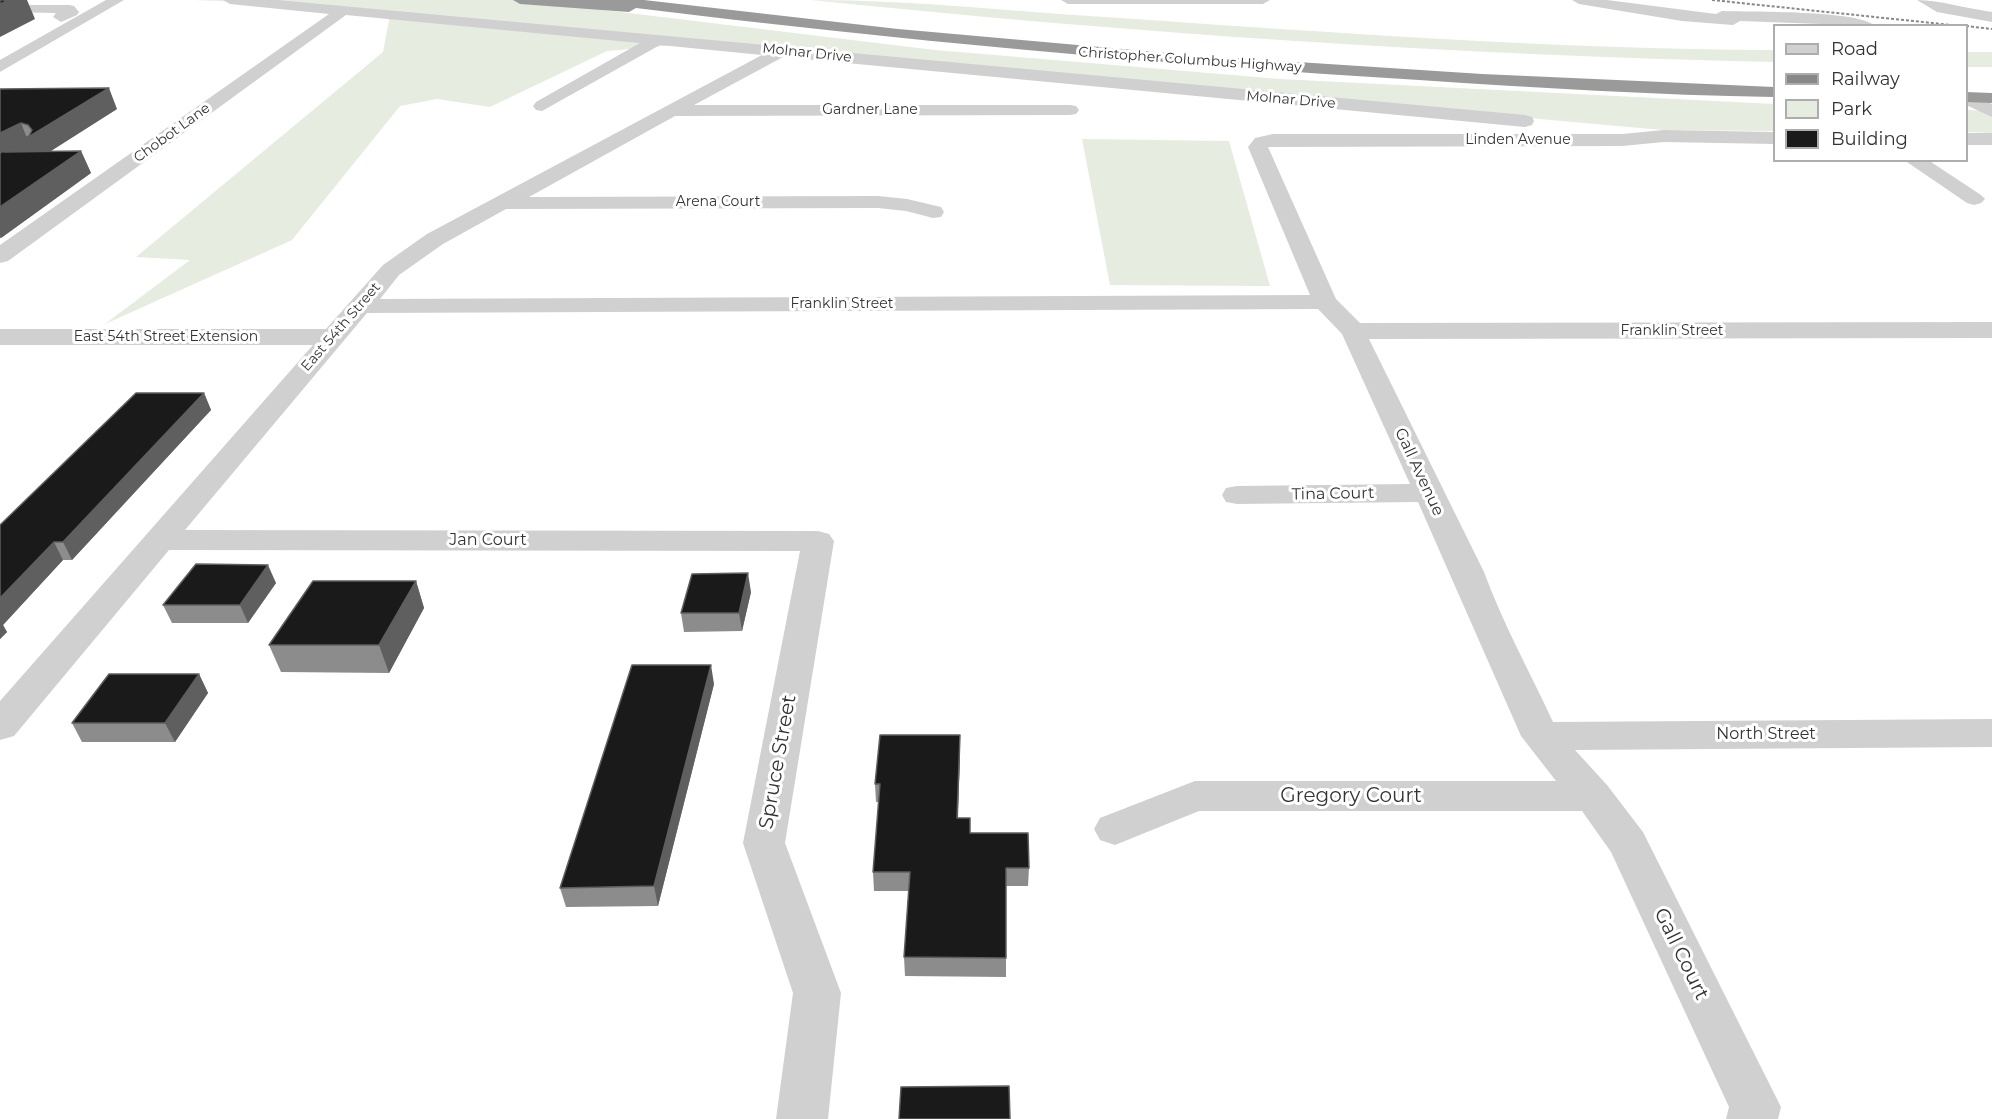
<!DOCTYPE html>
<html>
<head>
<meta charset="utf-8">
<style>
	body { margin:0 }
	#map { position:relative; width:1992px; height:1119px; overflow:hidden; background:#fff; font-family:Montserrat,sans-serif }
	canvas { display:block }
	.legend { position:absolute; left:1773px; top:24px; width:195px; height:138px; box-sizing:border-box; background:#fff; border:2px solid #adadad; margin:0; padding:8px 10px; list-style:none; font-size:18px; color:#333 }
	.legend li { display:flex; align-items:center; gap:12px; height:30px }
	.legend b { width:30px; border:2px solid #adadad }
</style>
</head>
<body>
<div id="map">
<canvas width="1992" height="1119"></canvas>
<ul class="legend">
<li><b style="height:8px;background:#d0d0d0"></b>Road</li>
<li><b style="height:8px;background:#888"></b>Railway</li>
<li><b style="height:16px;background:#e6ecdf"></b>Park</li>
<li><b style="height:16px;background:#1a1a1a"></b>Building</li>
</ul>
</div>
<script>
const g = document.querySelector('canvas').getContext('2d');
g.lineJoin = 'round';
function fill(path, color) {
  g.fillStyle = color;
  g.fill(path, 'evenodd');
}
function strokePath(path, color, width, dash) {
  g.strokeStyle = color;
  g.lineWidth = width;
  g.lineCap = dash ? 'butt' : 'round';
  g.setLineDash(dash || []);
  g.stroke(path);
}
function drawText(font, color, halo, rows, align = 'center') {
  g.font = font + ' Montserrat,sans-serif';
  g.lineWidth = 6;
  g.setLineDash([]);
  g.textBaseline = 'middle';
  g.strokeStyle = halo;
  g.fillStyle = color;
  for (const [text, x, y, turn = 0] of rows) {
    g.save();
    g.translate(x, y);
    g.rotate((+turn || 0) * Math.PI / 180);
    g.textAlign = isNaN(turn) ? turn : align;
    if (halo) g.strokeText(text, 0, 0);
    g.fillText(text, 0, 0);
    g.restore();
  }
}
const green = new Path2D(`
	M194,0H521L935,50L1280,79L1774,104V131L1662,130L698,43L607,51L490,107L437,99L400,106L292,240L105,324L190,260L136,257L383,52L390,15L249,2Z
	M811,0C914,0 1017,12 1120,18C1338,33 1556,49 1774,50V62C1453,55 1131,33 811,0Z
	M1967,52H1992V67H1967Z
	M1967,110L1992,111V133L1967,132Z
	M1082,139L1229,141L1270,286L1110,285Z`);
const minor = new Path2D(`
	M106,0H124L0,72V60Z
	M223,0H277L1525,115L1532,117L1534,121L1532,125L1525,127L783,57L694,105H1070L1076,106L1079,110L1076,114L1070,115L675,116L529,197L878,196L907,199L941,207L944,212L941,217L933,218L906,211L878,208L506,209L443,244L399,275L380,299L1310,295L1248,147L1255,138L1273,134H1622L1664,130L1774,132V144L1664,142L1622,146L1268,147L1336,299L1360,323L1992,322V338L1369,339L1484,572C1503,624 1530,672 1553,722L1992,719V747L1575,750L1607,785L1643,832L1781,1107L1778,1119H1726L1729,1107L1611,852L1582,811H1199L1115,845L1100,840L1094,829L1100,818L1195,781H1556L1521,736L1418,502L1237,504L1226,502L1222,495L1226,488L1237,486L1410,484L1342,334L1318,309L367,313L185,530L818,531L829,534L834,541L785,843L841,993L828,1119H776L793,993L743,843L800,551L169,550L14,736L0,740V701L313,345H0V329H326L383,265L427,234L762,55L660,45L542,111L536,110L533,106L536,102L640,43L346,15L8,261L0,263V245L329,14L230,4Z
	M1061,0H1270L1263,4H1068Z
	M1572,0H1607L1716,14L1722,11C1749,12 1860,10 1875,26L1740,21L1733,25L1682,21L1579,4Z
	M1917,0C1940,0 1968,9 1992,12V22L1937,12Z
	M10,5H69L74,6L79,12L77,15L61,22L53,17L56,13L5,12L3,9Z
	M1966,92L1992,104V117L1966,105Z
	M1966,133H1992V145H1966Z
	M1904,160H1928L1981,195L1985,199L1981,203L1974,205L1967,203Z`);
const highway = new Path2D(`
	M513,0H644L898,29L1190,55L1482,74L1774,87V97C1656,95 1537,88 1419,80C1157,64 897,40 636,8L629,12L520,4Z
	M1966,92L1992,93V103L1966,102Z`);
const rail = new Path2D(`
	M1712,0L1961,26
	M1966,26L1992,29`);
const wall = new Path2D(`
	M0,89L117,109L50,151H81L91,173L1,238H0Z
	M204,393L211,410L72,560H63L3,625L7,632L0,639V525Z
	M416,581L424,608L389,673L281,672L269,645Z
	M276,583L248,623H172L163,605Z
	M751,592L742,631L684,632L681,613Z
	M199,674L208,693L175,742H82L72,723Z
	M714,684L658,906L566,907L560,888Z
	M960,735V754L958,818L970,833L1029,868L1028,886H1006V977L905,976L904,957L909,891H874L873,872L879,802H876L875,784Z`);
const shadedWall = new Path2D(`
	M8,0H27L35,19L0,37V4Z
	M109,88L117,109L15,174L0,160V133L21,123L27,138Z
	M81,151L91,173L1,238L0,236V207Z
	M204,393L211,410L72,560L63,542Z
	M54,542L63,560L3,625L7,632L0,639V598Z
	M268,565L276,583L248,623L240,605Z
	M748,573L751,592L742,631L739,613Z
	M416,581L424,608L389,673L379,645Z
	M711,665L714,684L658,906L654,886Z
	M199,674L208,693L175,742L165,723Z
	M960,735V754L957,836V818Z`);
const building = new Path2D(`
	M0,0H8L0,4Z
	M109,88L4,152L81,151L0,207V153L29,136L32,130L28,125L21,123L0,133V89Z
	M136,393H204L63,542H54L0,598V525Z
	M196,564L268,565L240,605H163Z
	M748,573L739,613H681L692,574Z
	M313,581H416L379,645H269Z
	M632,665H711L654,886L560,888Z
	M109,674H199L165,723H72Z
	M880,735H960L957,818H970V833H1028L1029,868H1006V958L904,957L910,872H873L880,784H875Z
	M1009,1086L1010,1119H899L901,1087Z`);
const farStreetnames = [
	["Molnar Drive",807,53,6],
	["Christopher Columbus Highway",1190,60,4],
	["Molnar Drive",1291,100,5],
	["Gardner Lane",870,110],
	["Chobot Lane",172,133,-36],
	["Linden Avenue",1518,140],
	["Arena Court",718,202],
	["Franklin Street",842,304],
	["East 54th Street",341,327,-49],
	["Franklin Street",1672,331],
	["East 54th Street Extension",166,337]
];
const streetNames = [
	["Gall Avenue",1419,472,65],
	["Tina Court",1333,494,-1],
	["Jan Court",488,540],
	["North Street",1766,734]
];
const nearStreetnames = [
	["Spruce Street",778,762,-80],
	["Gregory Court",1351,796],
	["Gall Court",1681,954,64]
];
fill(green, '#e6ecdf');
fill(minor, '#d0d0d0');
fill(highway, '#9a9a9a');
strokePath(rail, '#888', 2, [3, 2]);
fill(wall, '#8c8c8c');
fill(shadedWall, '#5f5f5f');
fill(building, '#1a1a1a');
strokePath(building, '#5f5f5f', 1.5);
drawText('14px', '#333', '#fff', farStreetnames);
drawText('16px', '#333', '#fff', streetNames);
drawText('20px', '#333', '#fff', nearStreetnames);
</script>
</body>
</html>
